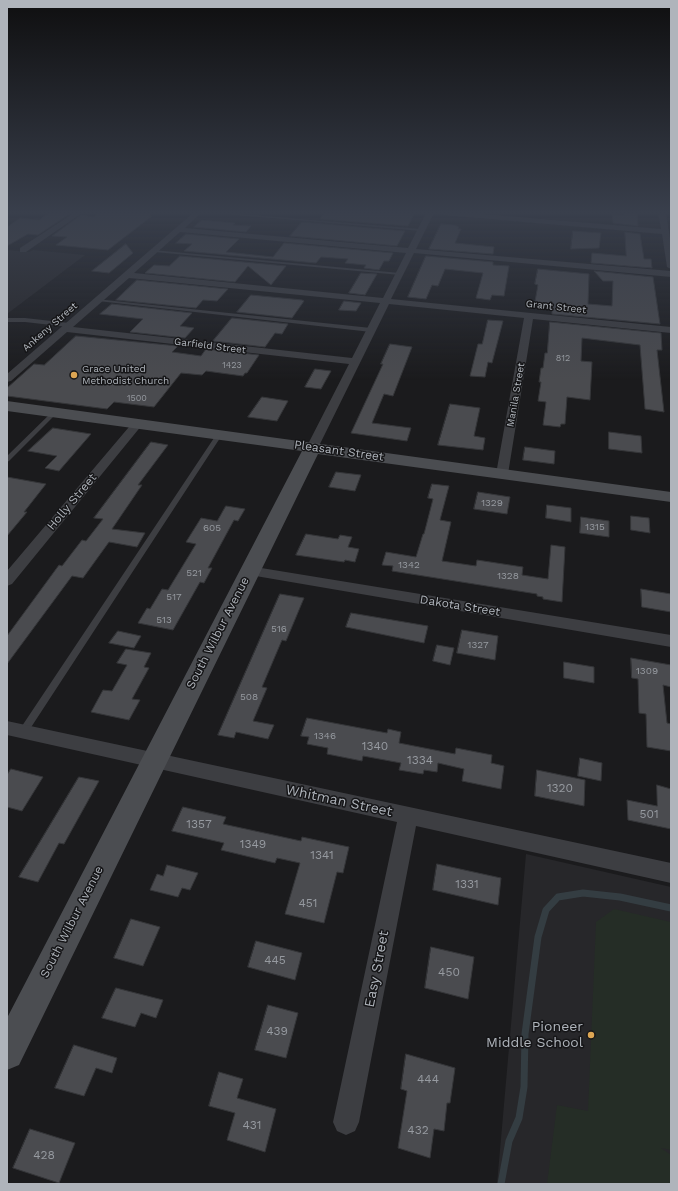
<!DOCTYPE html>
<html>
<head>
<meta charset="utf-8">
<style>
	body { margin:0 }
	#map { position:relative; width:678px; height:1191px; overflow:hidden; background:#1b1b1d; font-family:"Work Sans",sans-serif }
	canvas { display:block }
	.frame { position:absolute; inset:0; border:8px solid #afb4bb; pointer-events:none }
</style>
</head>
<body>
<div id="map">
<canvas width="678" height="1191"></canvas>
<div class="frame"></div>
</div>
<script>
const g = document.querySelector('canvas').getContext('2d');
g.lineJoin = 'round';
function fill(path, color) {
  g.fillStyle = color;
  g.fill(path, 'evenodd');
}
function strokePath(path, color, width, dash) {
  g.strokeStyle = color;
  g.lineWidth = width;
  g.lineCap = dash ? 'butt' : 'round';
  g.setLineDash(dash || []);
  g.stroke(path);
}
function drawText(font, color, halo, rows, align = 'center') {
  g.font = font + ' "Work Sans",sans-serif';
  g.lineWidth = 3;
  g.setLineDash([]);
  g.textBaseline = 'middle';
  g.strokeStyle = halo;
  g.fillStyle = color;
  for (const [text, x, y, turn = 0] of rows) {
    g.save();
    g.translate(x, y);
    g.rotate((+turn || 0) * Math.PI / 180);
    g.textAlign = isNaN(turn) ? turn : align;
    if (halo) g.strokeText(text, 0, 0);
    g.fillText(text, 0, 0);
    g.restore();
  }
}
const built = new Path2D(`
	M7,250L29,252L33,250L85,255L7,314Z
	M526,854L671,887V1184H497Z`);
const green = new Path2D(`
	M614,909L671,922V1150L661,1148L671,1155V1184H547L557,1105L588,1111L596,922Z`);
const stream = new Path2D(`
	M501,1184L509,1141L519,1118L524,1087L525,1034L538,937L546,910L558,897L583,893L620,897L671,908`);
const building = new Path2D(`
	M49,213L69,214L38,235L28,234L7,246V227L20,218L39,220Z
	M98,213H152L149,216H152L108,250L56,245L67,237L52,236L81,215L94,217Z
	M325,213H402L414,214L408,226L320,219Z
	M624,213H637L638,226L613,223L612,214L624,215Z
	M202,220L235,223L233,225L251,226L246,232L194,227Z
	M302,222L405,231L397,246L290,236Z
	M441,224L454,225L459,227L458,229H461L455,243L494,247L493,254L429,249Z
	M573,231L601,233L599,248L571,249Z
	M625,232L640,234L644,259H651L652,268L591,263L592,253L626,256Z
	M186,234L239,239L226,252L273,257L284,243L393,253L389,261H384L379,270L364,268L366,265L345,263L348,259L321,257L316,263L184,251L192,244L176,243Z
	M126,244L133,253L109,273L92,271Z
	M180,256L286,266L271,285L248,266L235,282L145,273L154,265L169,266Z
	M426,256L493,262V265L509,266L504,296L492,295L490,300L476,298L483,273L445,269L438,286L432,285L426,299L408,297Z
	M538,269L589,274L588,304L612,306L613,281H603L594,271L653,277L660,324L552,314V309L534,307L538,285L535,284Z
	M361,273L377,274L365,295L349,293Z
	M137,280L228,289L217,301L203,300L196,308L116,300Z
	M251,295L302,300L304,301L292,318L237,312Z
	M344,301L361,303L356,311L339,310Z
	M112,304L192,313L180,326L194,328L185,338L130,332L143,319L100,314Z
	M232,318L288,324L282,334L275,333L265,347L213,341Z
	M488,320L503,321L492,363L488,362L485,377L470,376L478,344H482Z
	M550,322L661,333L662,350H657L664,412L645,409L640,345L582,338L581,361L592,362L590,400L567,397L565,424H561L560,427L543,425L546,402L538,401L541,382H539L541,368H543L545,353H547Z
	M76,336L178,346L172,352L201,356L206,349L259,355L247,373H245L243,376L206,371L202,375L181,373L154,407L114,402L107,409L7,396V388L34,364L44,365Z
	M390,344L412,347L393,396L384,394L372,423L411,428L407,441L351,433L383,364H381Z
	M315,369L331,371L321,389L305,387Z
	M262,397L288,401L277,421L248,417Z
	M450,404L480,408L474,436L485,438L483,450L438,445Z
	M53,428L91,434L59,471L45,468L57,456L28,451Z
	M609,432L641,436L642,453L609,449Z
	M151,442L168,445L138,485H142L112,529L145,533L137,547L109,542L83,578L72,576L7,664V636L59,565L62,566L82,540L86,541L103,519L94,518Z
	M525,447L555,451L554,464L523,460Z
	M336,472L361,475L355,491L329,487Z
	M7,477L46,484L24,512H27L7,536Z
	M432,484L449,486L440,520L451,522L442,561L476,566L477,560L523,567L522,575L548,579L551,545L565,547L562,602L543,599V597L537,596V594L392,571L393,566L382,565L386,552L416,557L423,534H424L433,499L428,498Z
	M478,492L510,497L507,514L474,509Z
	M547,505L571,508V522L546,518Z
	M226,506L245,509L238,521L234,520L208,568H212L204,583L200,582L173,630L138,623L147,608L150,609L162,589L168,590L196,544L186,542L201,518L217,521Z
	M631,516L649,518L650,533L631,530Z
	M581,517L609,521V537L580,533Z
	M306,534L338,539L340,535L352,537L348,547L359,549L355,562L345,560L344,562L296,555Z
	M641,589L671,594V612L642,607Z
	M280,594L304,598L286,641L282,640L262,687L267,688L253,721L274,725L268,739L236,732L234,738L218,735Z
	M351,613L428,626L424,643L346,627Z
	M462,630L498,636L495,660L457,653Z
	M118,631L141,636L134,648L109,643Z
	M437,645L454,648L450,665L433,661Z
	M126,649L151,653L144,667L149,668L132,699L140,700L129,720L91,712L103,690L112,691L127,665L117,663Z
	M631,658L671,665V687L663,685L667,723L671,724V751L647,747L646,714L639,713L638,679L632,678Z
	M564,662L594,667V683L564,678Z
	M307,718L387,733L388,729L401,732L399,743L455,754L456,748L492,755L491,763L504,766L501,789L462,781L464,769L438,763L437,772L424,770L423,774L399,770L401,763L363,756L362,761L327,754L328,748L307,744L309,737L301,736Z
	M580,758L602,763L601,781L578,776Z
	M11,769L43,777L22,811L7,807V775Z
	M537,770L585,780L584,806L535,796Z
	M79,777L99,781L64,844L59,843L38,882L19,877Z
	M657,785L671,789V829L628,820L627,800L657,806Z
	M183,807L226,817L223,824L301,841L302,837L349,847L343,873L337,872L324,923L285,914L300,863L277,858L275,863L221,850L224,843L172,831Z
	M437,864L501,878L498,905L433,890Z
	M167,865L198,873L190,890L182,888L178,897L150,890L157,874L163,876Z
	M131,919L160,927L143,966L114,958Z
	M256,941L302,953L295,980L248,967Z
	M431,947L474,957L468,999L425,988Z
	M116,988L163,1000L156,1018L141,1013L135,1027L102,1018Z
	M268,1005L298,1013L286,1058L255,1050Z
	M74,1045L117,1058L112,1073L96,1068L84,1096L55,1088Z
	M406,1054L455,1068L450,1103H447L444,1131L434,1129L430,1158L398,1148L407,1091L401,1089Z
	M219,1072L243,1079L237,1098L276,1109L265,1152L227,1140L235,1113L209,1106Z
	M30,1129L75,1143L59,1183L13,1168Z`);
const lane = new Path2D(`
	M212,213H230L421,229L423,230L421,231Z
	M153,250L400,273L402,274L400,275L155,252L153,251Z
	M96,299L371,328L374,330L371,332L98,301H96Z
	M7,318H25L69,323L72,325L69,327L25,322H7Z
	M55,410L58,412L9,461L7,462V456L53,411Z
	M219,433L222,435L26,735L23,736L20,735L18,732L216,435Z`);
const street = new Path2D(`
	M74,213H82L26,252H20V248Z
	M193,213H201L185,228L408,248L426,213H434L416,249L671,271V277L414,253L391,299L671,327V333L533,319L508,474L506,477H498L496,474L524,318L389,304L318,448L316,451H308L306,448L349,364L67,332L11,381L7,382V374ZM180,232L406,253L383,298L134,273ZM129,278L380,303L352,358L73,327Z
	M440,213H471L661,229L658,213H666L671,244V269L667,267L662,234L443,215Z
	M138,420L142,421L144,423L142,425L12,584L7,586V571L134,421Z
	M249,566L671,635V647L244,574L242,571L244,568Z
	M7,721L671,863V883L416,826L359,1122L355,1131L346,1135L337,1131L333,1122L397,822L7,735Z`);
const secondary = new Path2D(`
	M7,401L671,492V502L318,454L19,1065L7,1070V1018L302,451L7,411Z`);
const markers = [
	[74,375,4,"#dda653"],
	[591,1035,4,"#dda653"]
];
const farNumbernames = [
	["812",563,358],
	["1423",232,365],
	["1500",137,398]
];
const farStreetnames = [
	["Grant Street",556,307,6],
	["Ankeny Street",50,327,-41],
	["Garfield Street",210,346,7],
	["Manila Street",516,395,-80]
];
const farPoinames = [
	["Grace United",82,369],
	["Methodist Church",82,381]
];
const numberNames = [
	["1329",492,503],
	["1315",595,527],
	["605",212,528],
	["1342",409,565],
	["521",194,573],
	["1328",508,576],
	["517",174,597],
	["513",164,620],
	["516",279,629],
	["1327",478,645],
	["1309",647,671],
	["508",249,697],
	["1346",325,736]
];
const streetNames = [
	["Pleasant Street",339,451,8],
	["Holly Street",72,502,-50],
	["Dakota Street",460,606,9],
	["South Wilbur Avenue",218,633,-63],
	["South Wilbur Avenue",72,922,-63]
];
const nearNumbernames = [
	["1340",375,746],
	["1334",420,760],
	["1320",560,788],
	["501",649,814],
	["1357",199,824],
	["1349",253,844],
	["1341",322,855],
	["1331",467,884],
	["451",308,903],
	["445",275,960],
	["450",449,972],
	["439",277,1031],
	["444",428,1079],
	["431",252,1125],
	["432",418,1130],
	["428",44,1155]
];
const nearStreetnames = [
	["Whitman Street",339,801,12],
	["Easy Street",377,969,-79]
];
const nearPoinames = [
	["Pioneer",583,1027],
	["Middle School",583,1043]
];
fill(built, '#27272a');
fill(green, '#252d26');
strokePath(stream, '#343d42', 7);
fill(building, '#4a4b4f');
strokePath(building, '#353639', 1);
fill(lane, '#3d3e42');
fill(street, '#3d3e42');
fill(secondary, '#4b4d51');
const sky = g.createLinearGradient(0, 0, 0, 380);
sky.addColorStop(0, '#0f0f10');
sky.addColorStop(0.56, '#393f4c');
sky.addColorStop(1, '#393f4c00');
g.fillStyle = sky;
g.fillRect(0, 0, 678, 380);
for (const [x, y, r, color] of markers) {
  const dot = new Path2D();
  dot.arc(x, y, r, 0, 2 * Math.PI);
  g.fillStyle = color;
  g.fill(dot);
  strokePath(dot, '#161618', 1.5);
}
drawText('9px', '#969aa0', null, farNumbernames);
drawText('10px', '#afb4bb', '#161618', farStreetnames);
drawText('10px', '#afb4bb', '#161618', farPoinames, 'left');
drawText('10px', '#969aa0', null, numberNames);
drawText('12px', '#afb4bb', '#161618', streetNames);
drawText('12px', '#969aa0', null, nearNumbernames);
drawText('14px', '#afb4bb', '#161618', nearStreetnames);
drawText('14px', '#afb4bb', '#161618', nearPoinames, 'right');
</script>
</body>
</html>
